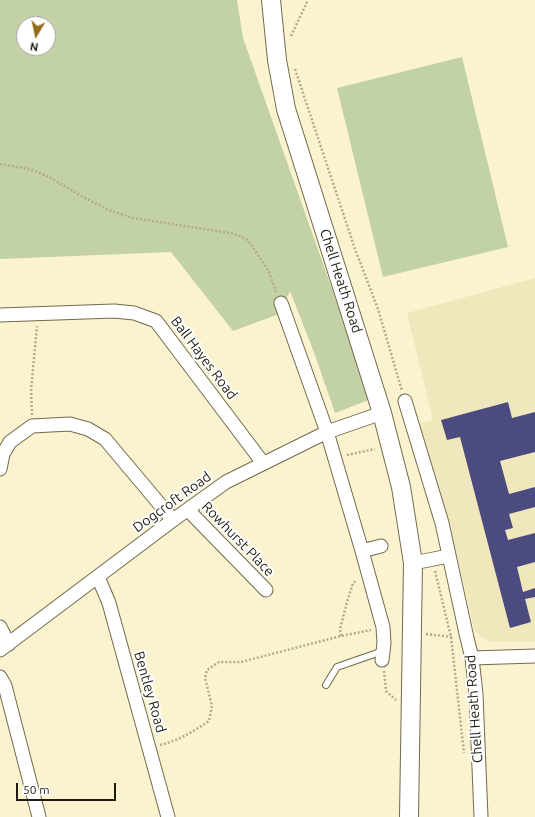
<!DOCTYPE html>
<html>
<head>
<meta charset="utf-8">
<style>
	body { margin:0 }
	#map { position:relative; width:535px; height:817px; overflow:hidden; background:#fbf3cf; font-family:Ubuntu,sans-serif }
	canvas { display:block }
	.north { position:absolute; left:16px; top:16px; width:40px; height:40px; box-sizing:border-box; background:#fff; border:1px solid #a5a49f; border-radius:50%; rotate:189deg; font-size:11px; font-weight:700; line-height:16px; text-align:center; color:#1f1c0f }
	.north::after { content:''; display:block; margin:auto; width:14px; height:18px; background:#936d15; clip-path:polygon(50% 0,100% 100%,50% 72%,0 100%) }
	.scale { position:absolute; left:16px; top:783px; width:100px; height:18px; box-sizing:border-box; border:2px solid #1f1c0f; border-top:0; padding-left:5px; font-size:12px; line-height:14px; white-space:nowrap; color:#1f1c0f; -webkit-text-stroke:3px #fff; paint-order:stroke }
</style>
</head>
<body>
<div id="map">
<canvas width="535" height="817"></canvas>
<div class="north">N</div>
<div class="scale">50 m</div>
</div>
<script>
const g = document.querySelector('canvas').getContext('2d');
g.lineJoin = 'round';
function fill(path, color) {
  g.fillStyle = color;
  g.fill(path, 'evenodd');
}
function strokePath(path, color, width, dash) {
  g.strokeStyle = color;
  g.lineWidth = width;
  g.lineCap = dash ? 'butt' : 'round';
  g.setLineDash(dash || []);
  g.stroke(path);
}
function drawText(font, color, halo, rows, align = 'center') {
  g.font = font + ' Ubuntu,sans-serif';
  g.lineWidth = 4;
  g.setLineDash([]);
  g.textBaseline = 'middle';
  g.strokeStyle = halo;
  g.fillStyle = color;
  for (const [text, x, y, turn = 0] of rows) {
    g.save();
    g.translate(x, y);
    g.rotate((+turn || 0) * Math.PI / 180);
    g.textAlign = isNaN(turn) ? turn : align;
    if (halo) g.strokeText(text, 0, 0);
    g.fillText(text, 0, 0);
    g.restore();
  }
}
const built = new Path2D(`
	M535,278V642H490L475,632L460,568L418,424L433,420L407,313Z`);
const green = new Path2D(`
	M0,0H237L243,38L371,399L335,413L315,355L290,291L279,314L233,331L171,252L0,259ZM24,24H48V48H24Z
	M462,57L508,247L383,277L337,88Z`);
const building = new Path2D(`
	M508,402L512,418L535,412V452L500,461L509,494L535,487V507L509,514L513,528L505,530L508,540L535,533V562L517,567L523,592L535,588V597L525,599L531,622L510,628L460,437L447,440L441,420Z`);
const path = new Path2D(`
	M291,36L308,0
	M295,69L355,249L378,309L402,391
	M0,164L30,169L49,177L83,197L109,210L133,218L230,233L240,236L246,239L252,246L269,272L276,292
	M32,415L31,390L37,326
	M347,455L375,449
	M435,571L451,637L464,753
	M426,634L452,637
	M341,636L340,629L347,602L353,583L357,580
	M384,671L386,691L396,700
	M160,745C178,741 194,731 209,721L212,706L205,678L207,670L219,662H241L341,636L371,630`);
const lane = new Path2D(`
	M326,685L337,667L383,651`);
const street = new Path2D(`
	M281,303L327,432L362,551L383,627L384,643L382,660
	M0,315L114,311L134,313L156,321L263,463
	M405,401L442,523L467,638L472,658L476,694L481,817
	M0,469L3,454L10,442L32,426L70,424L88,429L105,439L173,520
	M188,510L266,590
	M362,551L381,546
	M413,563L449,556
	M98,577L109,603L168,817
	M0,627L9,644
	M0,650L173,520L226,482L327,432L382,413
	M472,658L535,656
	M0,677L5,686L39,817`);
const secondary = new Path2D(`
	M271,0L277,60L286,109L382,413L401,487L413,563L409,817`);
const streetNames = [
	["Chell Heath Road",341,281,72],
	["Ball Hayes Road",204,358,53],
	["Dogcroft Road",172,502,-36],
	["Rowhurst Place",238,539,46],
	["Bentley Road",150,692,74],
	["Chell Heath Road",474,709,-94]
];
fill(built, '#f1e7bc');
fill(green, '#c2d1a6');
fill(building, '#4c4b80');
strokePath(lane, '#726a4b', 8);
strokePath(street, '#726a4b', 15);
strokePath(secondary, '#726a4b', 20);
strokePath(path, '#b2ab8f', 2.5, [2, 2]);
strokePath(lane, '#fff', 6);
strokePath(street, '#fff', 13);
strokePath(secondary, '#fff', 18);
drawText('14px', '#1f1c0f', '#fff', streetNames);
</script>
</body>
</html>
